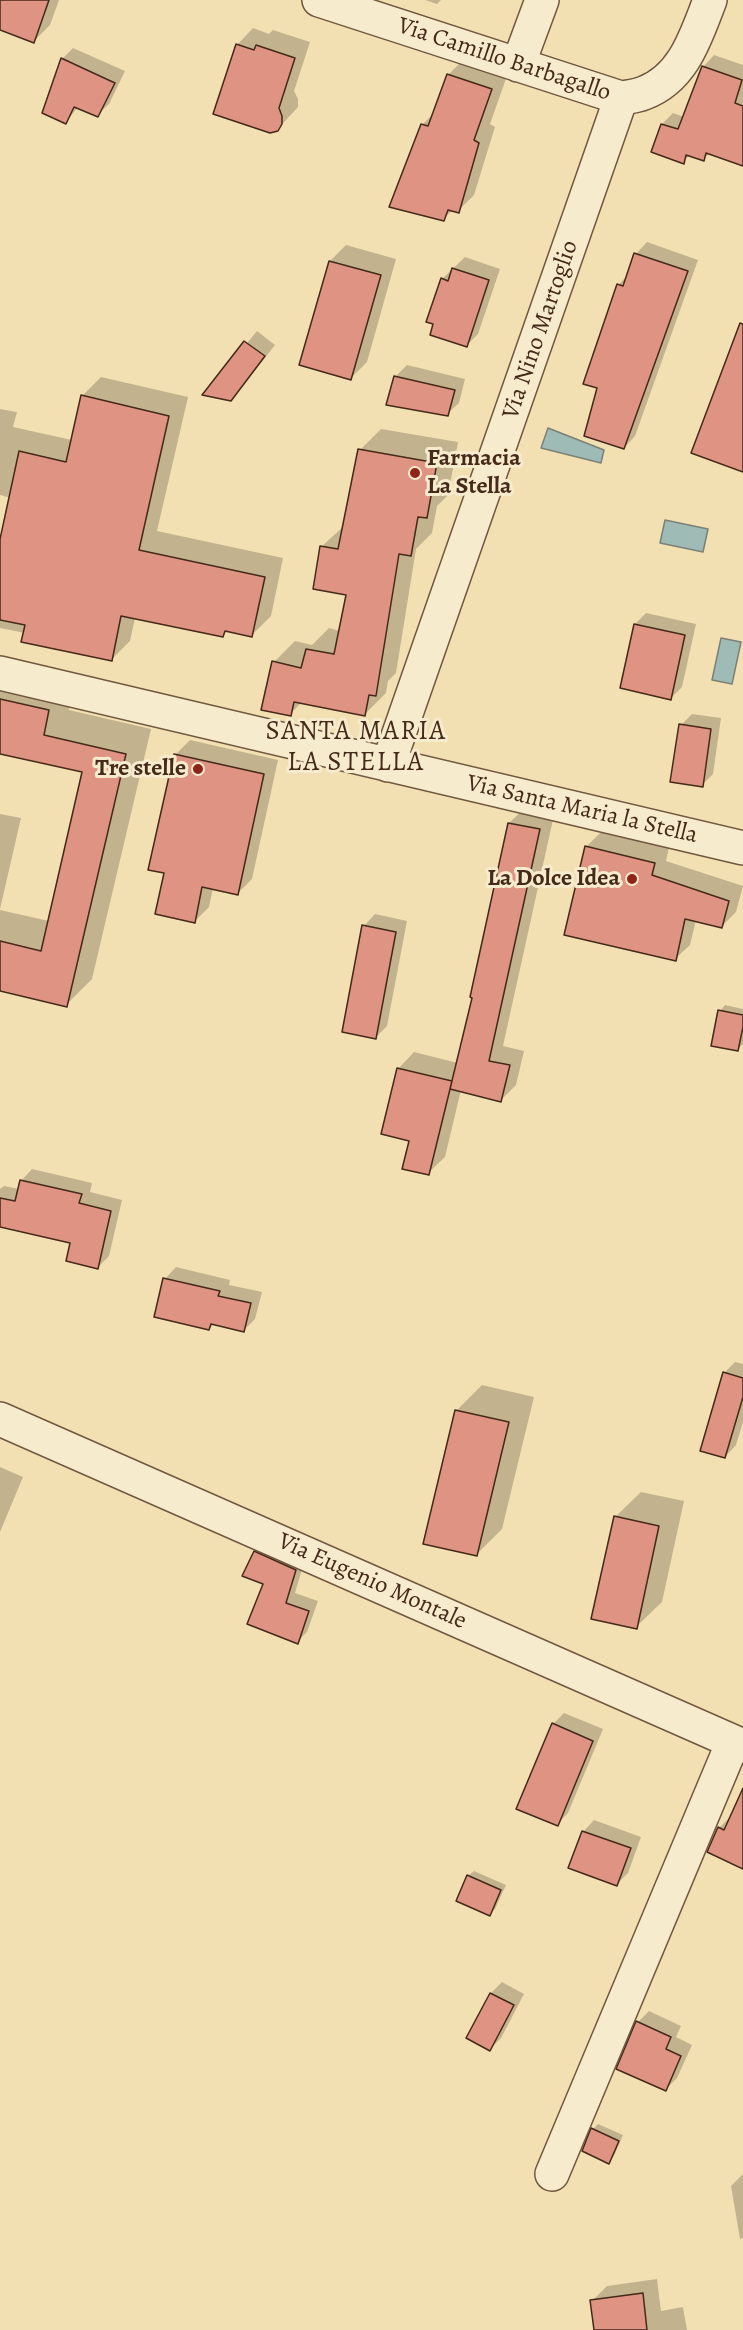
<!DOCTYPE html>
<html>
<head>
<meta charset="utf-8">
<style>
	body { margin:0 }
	canvas { display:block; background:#f2e0b2 }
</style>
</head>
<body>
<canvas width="743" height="2330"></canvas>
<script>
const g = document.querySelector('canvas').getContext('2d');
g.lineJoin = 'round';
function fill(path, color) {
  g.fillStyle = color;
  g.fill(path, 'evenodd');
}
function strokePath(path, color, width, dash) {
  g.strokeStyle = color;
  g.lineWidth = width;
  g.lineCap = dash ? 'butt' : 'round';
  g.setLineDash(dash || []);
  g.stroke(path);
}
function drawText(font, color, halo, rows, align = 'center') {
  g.font = font + ' Alegreya,serif';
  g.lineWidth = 6;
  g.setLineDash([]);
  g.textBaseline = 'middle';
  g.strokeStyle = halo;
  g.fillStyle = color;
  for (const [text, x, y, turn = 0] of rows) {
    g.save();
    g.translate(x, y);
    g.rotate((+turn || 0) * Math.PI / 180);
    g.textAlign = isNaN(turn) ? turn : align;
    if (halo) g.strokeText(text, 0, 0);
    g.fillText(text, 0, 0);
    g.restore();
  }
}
const water = new Path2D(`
	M548,428L604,450L601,463L541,448Z
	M665,520L708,529L703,552L660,543Z
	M721,638L741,642L732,684L712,680Z`);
const shadow = new Path2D(`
	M0,0H59L50,25L34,41L0,29Z
	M425,0H441L437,4Z
	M253,28L269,34L273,30L310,42L294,91L298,99V107L277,130L237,45Z
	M73,48L125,71L109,104L97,115L78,107L66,122L62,59Z
	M714,55L743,65V164L710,153L703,159L690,155L683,162L662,124L673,113L684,117L703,67Z
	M465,58L508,73L490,124L495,127L474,195L458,211L453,210L443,219L422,125L434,113L448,75Z
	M647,242L698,260L635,436L624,448L599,387L618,285L628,275L636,254Z
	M346,245L396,259L367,362L351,378L330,261Z
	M465,257L500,269L478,334L467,345L435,323L442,279Z
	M257,331L275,345L242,387L230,399L205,394Z
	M407,365L465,379L459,403L447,414L396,376Z
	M101,377L188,397L157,531L283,558L271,616L252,635L228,630L223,635L135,618L130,641L111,660L25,633L0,628V546L11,498L0,495V409L17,412L13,427L72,440L82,396Z
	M381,429L458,442L448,495L437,506L432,533L416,549L396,673L388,681L386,693L365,714L302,702L290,714L274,662L295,641L312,645L329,628L340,631L348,594L321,547L344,526L360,450Z
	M646,613L696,624L682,687L671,698L635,624Z
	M0,668L74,685L69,710L151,729L92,979L66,1005L0,989V910L49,921L84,771L0,753Z
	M692,714L721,718L713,774L702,785L681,725Z
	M190,740L278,760L252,879L237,894L213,888L209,907L194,922L166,872L175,755Z
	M524,809L554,815L503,1046L524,1051L516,1085L501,1100L461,1090L445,1157L428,1173L411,1139L398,1069L414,1052L458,1063L509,823Z
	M0,814L21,818L0,909Z
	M601,832L669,848L666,861L743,886L736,912L722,926L696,920L690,945L675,959L586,847Z
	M375,914L407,921L387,1026L376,1037L364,926Z
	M725,1005L743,1009V1044L738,1049L720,1011Z
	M32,1169L92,1183L90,1192L122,1200L109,1256L98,1267L72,1242L0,1226V1189L4,1186L19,1189L21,1181Z
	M176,1267L230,1280L229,1285L262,1292L255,1319L244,1330L214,1323L209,1329L165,1279Z
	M735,1362L743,1364V1422L736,1445L725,1457L724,1373Z
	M482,1385L534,1397L502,1529L476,1555L457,1410Z
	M0,1467L23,1477L0,1532Z
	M641,1492L684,1501L662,1602L636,1627L615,1517Z
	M266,1542L305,1559L295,1593L318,1601L307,1632L297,1642L265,1583L255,1552Z
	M564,1713L603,1729L568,1813L557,1824L553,1724Z
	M743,1792V1864L719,1828L730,1817Z
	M594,1820L641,1837L628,1873L617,1884L583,1832Z
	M474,1871L506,1885L495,1909L490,1914L468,1876Z
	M502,1982L524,1994L501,2038L490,2049L468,2037L491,1993Z
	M649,2011L681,2026L676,2037L692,2045L677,2078L666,2089L638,2022Z
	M598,2124L623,2135L614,2156L608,2162L593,2129Z
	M743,2174V2238L740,2239L731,2186Z
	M657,2279L661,2311L683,2307L687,2330H596L592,2301L607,2286Z`);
const building = new Path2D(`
	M0,0H49L34,43L0,30Z
	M236,44L254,50L256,45L295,58L279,108L282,116V124L278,131L270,133L213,114Z
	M61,58L115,83L98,117L74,107L66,124L42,113Z
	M702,66L742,80L735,103L743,106V166L706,153L704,161L686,155L684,164L651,152L661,124L678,129Z
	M447,74L492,89L474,140L479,143L459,213L448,210L444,221L389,207L421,124L428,126Z
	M634,253L688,271L624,449L584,436L597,388L583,384L617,284L623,286Z
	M329,261L381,275L351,380L299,365Z
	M452,268L489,280L467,347L430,335L433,324L426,322L441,278L448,281Z
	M740,323L743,324V472L691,453Z
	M244,341L265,356L231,401L202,395Z
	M394,376L455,390L448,416L386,405Z
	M81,395L169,416L139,550L265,577L252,637L225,631L223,637L121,616L112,661L21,642L25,625L0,620V539L19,451L66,462Z
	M358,449L437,463L427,518L418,517L411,556L399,554L376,696L369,695L365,716L294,702L291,716L261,710L272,661L301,668L306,649L334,654L346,595L313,589L320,546L338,549Z
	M634,624L685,635L671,700L620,688Z
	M0,699L49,710L44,735L126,754L67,1007L0,991V941L41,951L82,772L0,754Z
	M679,724L711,729L703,787L670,782Z
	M174,754L264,774L238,895L202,887L195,923L155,914L164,873L148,870Z
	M508,823L540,829L489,1061L510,1065L501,1102L450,1089L472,998L470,997Z
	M585,846L655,863L652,875L729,901L722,928L685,919L676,961L564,935Z
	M362,925L396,932L376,1039L342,1032Z
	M718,1010L743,1015V1027L738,1051L711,1046Z
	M397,1068L452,1081L429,1175L402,1169L409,1141L381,1134Z
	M20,1180L82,1194L79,1203L111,1211L98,1269L66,1261L70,1243L0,1227V1198L15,1201Z
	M163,1278L220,1291L218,1296L251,1303L244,1332L211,1324L209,1330L154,1317Z
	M723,1372L743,1378V1397L725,1458L700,1451Z
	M455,1410L509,1422L477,1556L423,1544Z
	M614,1516L659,1526L637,1629L591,1619Z
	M254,1551L296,1570L286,1603L309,1611L298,1644L247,1624L263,1584L242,1576Z
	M552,1723L593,1741L558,1826L516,1809Z
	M743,1788V1869L707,1852L718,1827L724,1830Z
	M582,1831L631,1848L617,1886L568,1868Z
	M467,1875L501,1890L490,1916L456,1901Z
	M490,1993L514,2005L490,2051L466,2038Z
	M636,2021L671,2037L666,2049L681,2056L666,2091L616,2069Z
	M591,2128L619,2141L609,2164L582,2151Z
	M643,2293L647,2330H594L590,2300Z`);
const minor = new Path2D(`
	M319,0L621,98C629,97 637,96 644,93C684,78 696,36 710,0
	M518,65L542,0
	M0,673L743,848
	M388,765L621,98
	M0,1419L743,1746
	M552,2174L733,1742`);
const markers = [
	[415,473,6,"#8f2418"],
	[198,769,6,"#8f2418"],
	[632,879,6,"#8f2418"]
];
const streetNames = [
	["Via Camillo Barbagallo",504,60,18],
	["Via Nino Martoglio",541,330,-71],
	["Via Santa Maria la Stella",582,810,13],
	["Via Eugenio Montale",372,1582,24]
];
const poiNames = [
	["Farmacia",427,459,"left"],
	["La Stella",427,487,"left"],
	["Tre stelle",186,769],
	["La Dolce Idea",620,879]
];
const quarterNames = [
	["SANTA MARIA",356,732],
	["LA STELLA",356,763]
];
fill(water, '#9fbbb6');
strokePath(water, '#7b8177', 1.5);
fill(shadow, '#0003');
fill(building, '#df9382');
strokePath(building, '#452919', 1.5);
strokePath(minor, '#70573f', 36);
strokePath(minor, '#f7ebcd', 33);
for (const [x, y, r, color] of markers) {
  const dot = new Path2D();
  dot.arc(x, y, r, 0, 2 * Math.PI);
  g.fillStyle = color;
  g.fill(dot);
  strokePath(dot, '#f7ebcd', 2);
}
drawText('24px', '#452919', '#f7ebcd', streetNames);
drawText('bold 24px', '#452919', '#f7ebcd', poiNames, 'right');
g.letterSpacing = '1.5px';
drawText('27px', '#452919', '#f7ebcd', quarterNames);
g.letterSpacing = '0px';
</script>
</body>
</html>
